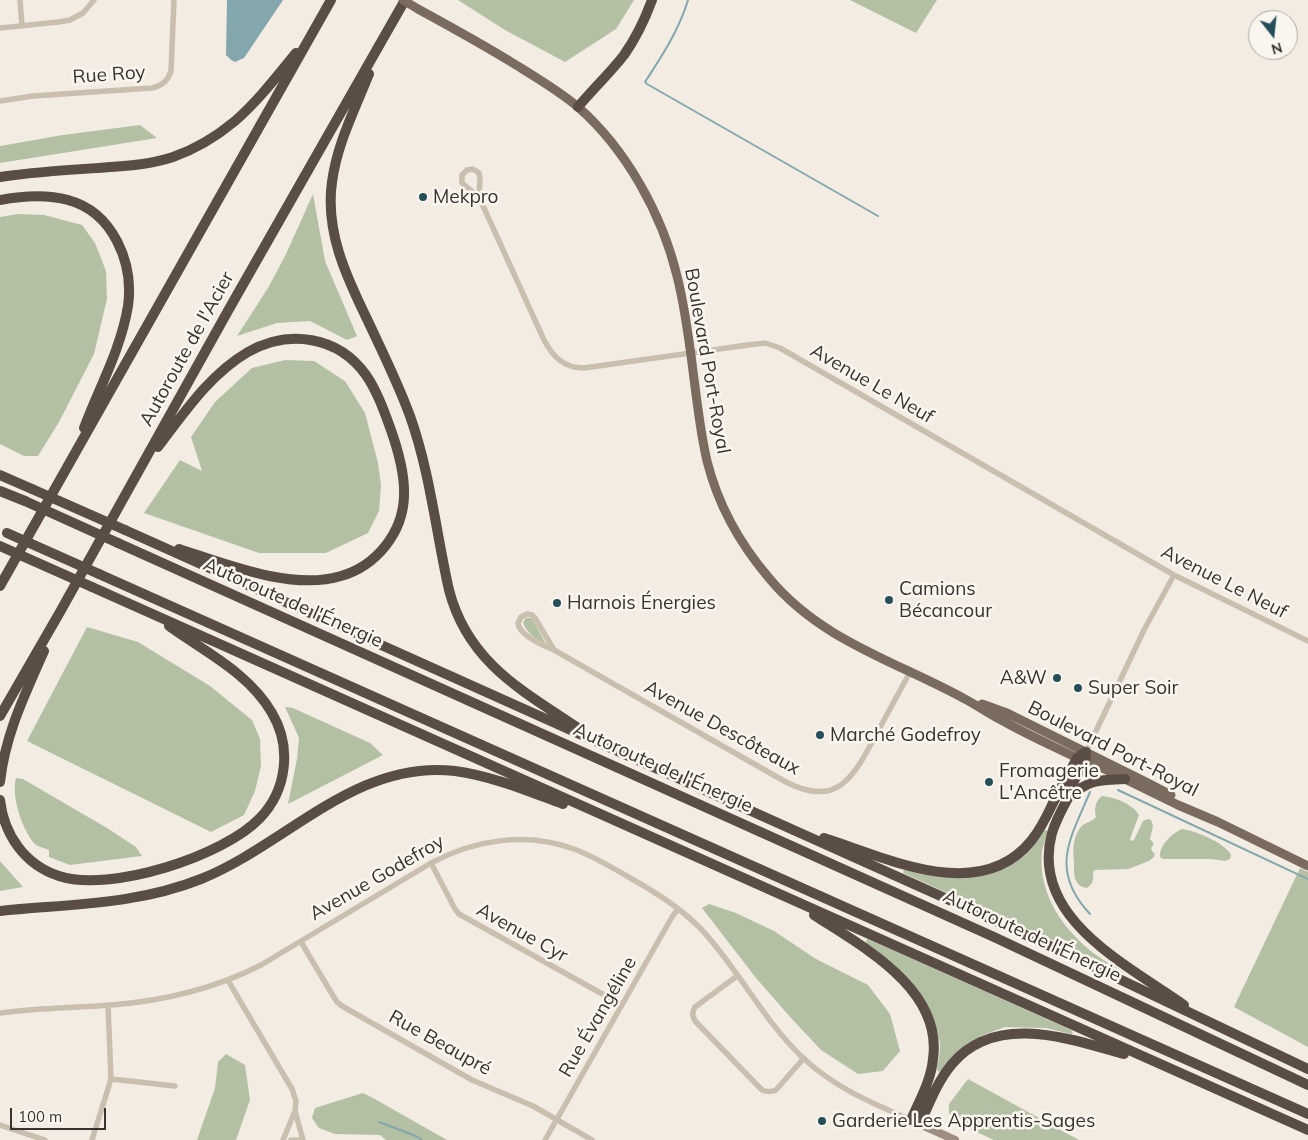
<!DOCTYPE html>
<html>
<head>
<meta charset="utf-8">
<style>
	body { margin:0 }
	#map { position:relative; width:1308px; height:1140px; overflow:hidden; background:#f2ece3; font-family:Mulish,sans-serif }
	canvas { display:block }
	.north { position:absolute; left:1248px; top:10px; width:50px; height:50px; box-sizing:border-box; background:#faf6ef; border:1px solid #ada8a1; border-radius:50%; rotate:164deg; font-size:14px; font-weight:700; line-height:20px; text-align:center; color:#39322d }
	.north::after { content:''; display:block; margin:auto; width:18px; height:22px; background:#254f58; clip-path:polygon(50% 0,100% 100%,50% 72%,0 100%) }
	.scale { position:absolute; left:10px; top:1108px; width:96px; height:22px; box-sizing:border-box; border:2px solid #39322d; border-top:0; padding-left:6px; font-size:15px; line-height:18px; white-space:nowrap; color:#39322d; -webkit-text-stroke:4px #faf6ef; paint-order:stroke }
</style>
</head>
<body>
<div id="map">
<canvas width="1308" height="1140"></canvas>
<div class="north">N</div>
<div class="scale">100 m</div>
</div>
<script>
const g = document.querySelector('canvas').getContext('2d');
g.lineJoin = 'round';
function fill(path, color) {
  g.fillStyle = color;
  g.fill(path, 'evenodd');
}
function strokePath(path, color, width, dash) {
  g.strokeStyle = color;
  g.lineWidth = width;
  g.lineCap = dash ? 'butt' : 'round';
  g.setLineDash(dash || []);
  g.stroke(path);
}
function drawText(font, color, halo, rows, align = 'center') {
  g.font = font + ' Mulish,sans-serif';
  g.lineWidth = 5;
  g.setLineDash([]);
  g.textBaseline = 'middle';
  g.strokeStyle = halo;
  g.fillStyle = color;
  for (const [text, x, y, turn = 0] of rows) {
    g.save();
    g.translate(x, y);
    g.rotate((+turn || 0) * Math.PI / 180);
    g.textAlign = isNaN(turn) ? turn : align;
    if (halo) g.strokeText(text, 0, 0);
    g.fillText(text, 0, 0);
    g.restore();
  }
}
const green = new Path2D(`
	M458,0H634L616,29L565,62L505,30Z
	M850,0H937L916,33Z
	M140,125L157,138L0,163V146L63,135Z
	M313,194L325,261L357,336L347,340L310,321L277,323L237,336L268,288L286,254Z
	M18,214L44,215L82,225L95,243L106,271L107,299L94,354L59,422L38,456H24L0,444V217Z
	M285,360L314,361L345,381L365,413L378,463L381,485L379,511L368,533L326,553H259L144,513L180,460L202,471L191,437L215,402L252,368Z
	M526,618H531L533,620L546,644C537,640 525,632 523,622Z
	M87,627L138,642L210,686L252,720L260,739L261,766L255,791L244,815L211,832L27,741Z
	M285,707L293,708L370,743L383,755L288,804L297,759L299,738Z
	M16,778L23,779L107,828L136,847L142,856L70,865L49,857V850C45,848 38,847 35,844C22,830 11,796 16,778Z
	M1102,796C1114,797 1133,804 1139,815L1130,839L1131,841L1134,840L1143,821L1148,819L1151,820L1153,826L1150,839L1154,844L1151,848L1152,851L1155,854L1154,857L1149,861L1128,869L1095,870L1093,872C1094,879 1093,884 1087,888C1073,886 1074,874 1074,863C1073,850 1072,840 1080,828C1084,822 1091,823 1096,817C1094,810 1095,801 1102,796Z
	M1182,829C1196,831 1224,842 1231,855L1230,859L1225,861L1211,859H1163L1160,857C1159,846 1172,833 1182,829Z
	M1043,830H1046L1048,833C1046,839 1043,845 1042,851C1038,889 1058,922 1085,946C1096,956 1110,964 1123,972L903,873L904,869L990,872Z
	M0,861L23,887L0,891Z
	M1300,868L1308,872V1047L1234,1007Z
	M709,904L736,913L774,931L816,959L868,985L890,1014L900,1051L883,1071L858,1074L821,1050L791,1018L756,978L702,908Z
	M868,939L1071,1030L1073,1033L1071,1034L1046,1028L1005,1027L981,1036L968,1044L951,1058L942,1070L938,1072L937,1069C938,1062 940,1054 940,1046C940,1041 938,1036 937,1031C928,992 897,967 867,944L866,940Z
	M226,1054L245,1065L250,1100L236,1140H197L215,1088L218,1062Z
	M968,1079L1079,1140H994L955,1122L949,1113V1104Z
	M363,1093L373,1098L447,1140H386L380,1135L335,1134L319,1128L312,1118L315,1108Z`);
const water = new Path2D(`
	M227,0H283L244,58L235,62L231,60L226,55Z`);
const stream = new Path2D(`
	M688,0C679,30 662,56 645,82L647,84L878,216
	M1118,790L1308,879
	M1090,914C1049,870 1070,839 1090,792
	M379,1122L416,1136L422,1140`);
const street = new Path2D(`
	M20,0L22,25
	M0,28L58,22L70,20L83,13L94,0
	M0,101L33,96L152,88C162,86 168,81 171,71L174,0
	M479,197L462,183V175L467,170L473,169L479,173L480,179L479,197L544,340C553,357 564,368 584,368L748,345L765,343L780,348L1174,575L1308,641
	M554,650L535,618L532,615L527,614L521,617L518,623C519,635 544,646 554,650L784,781C838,810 854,776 877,733C888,713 899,692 910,672
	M1086,752L1144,630L1174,575
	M431,863L455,909L459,914L622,1005
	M301,942L332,994L337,1002L342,1006L472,1080L533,1106L592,1140
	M737,976L695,1007C692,1012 692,1015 695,1021L762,1090C767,1092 771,1092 776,1090L804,1058
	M228,980L233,989L292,1089L296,1101L295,1111
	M0,1013C37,1008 74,1008 111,1005C163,1001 214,989 261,965L431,863C476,839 526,832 574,849C595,857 613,868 632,879C657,893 682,909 702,930C739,970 763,1020 803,1058C837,1089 870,1102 911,1120
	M111,1079L175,1086
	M0,1125L45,1140
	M92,1140L111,1079L108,1005
	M283,1140L295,1111L303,1140
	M291,1140H298
	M545,1140L672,917L678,909`);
const secondary = new Path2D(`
	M915,1122L955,1140`);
const primary = new Path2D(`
	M418,9C451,27 484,45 516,65C537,78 559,91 578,107C626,149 662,214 677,276C685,307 689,339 693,371C697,401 700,431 707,461C718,505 740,544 769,578C820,640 895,661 963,698C977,705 990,715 1005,722C1028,735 1053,746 1077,758L1086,760L1178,805L1218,822L1308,866
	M982,704L1007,713L1146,782L1171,795`);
const highway = new Path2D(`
	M369,74C355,109 337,144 332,182C325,231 346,276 367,319C382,351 398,383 410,416C430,472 436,532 449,590C468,663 523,691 581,730
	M578,107C593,89 610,73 624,55C636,38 645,19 652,0
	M0,177C33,172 66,170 98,168C124,166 149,165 173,157C196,149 217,136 235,121C258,101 277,76 296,53
	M0,200C22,196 46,194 68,200C113,212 134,263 128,306C121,349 99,388 84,428
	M158,447C184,413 210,374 248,352C289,329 338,336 366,375C377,391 384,411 391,430C398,450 405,474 404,496C403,533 376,566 341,576C292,591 226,564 179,549
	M0,475L32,489
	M0,491L25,501
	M125,530L945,898L1052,947L1308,1069
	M118,543L994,937L1308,1085
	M99,574L1308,1114
	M0,586L331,0
	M92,587L1308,1130
	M0,716L60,612L229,309L405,0
	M1086,752C1086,765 1078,772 1073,783C1071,788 1070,793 1068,798C1062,809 1056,820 1052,833C1029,918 1128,965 1184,1005
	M0,782C5,735 25,694 44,651
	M1069,796C1092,779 1098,780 1125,779
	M0,800C4,835 25,865 59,876C110,893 224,856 260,818C287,790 292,747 272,713C249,673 205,652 169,626
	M824,838C885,857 979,905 1031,841C1039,831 1046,818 1052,805C1060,789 1069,774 1077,758L1086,752
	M0,911C69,904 136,905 201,879C286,845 356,759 455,771C492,776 528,791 563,804
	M814,915C863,947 943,989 933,1059C931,1081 919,1101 911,1120
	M920,1124C929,1104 937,1082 952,1064C996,1012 1070,1039 1124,1054`);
const primaryBridge = new Path2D(`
	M403,0L418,9`);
const highwayBridge = new Path2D(`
	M32,489L125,530
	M25,501L118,543
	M7,533L99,574
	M0,546L92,587`);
const markers = [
	[423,197,5,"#254f58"],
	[889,600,5,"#254f58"],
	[557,603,5,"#254f58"],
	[1057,678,5,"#254f58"],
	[1078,688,5,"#254f58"],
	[820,735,5,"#254f58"],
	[989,782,5,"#254f58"],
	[822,1121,5,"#254f58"]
];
const streetNames = [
	["Rue Roy",109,75,-4],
	["Autoroute de l'Acier",187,349,-61],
	["Boulevard Port-Royal",707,361,80],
	["Avenue Le Neuf",872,384,30],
	["Avenue Le Neuf",1224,582,27],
	["Autoroute de l'Énergie",293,603,24],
	["Avenue Descôteaux",722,728,29],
	["Boulevard Port-Royal",1113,749,27],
	["Autoroute de l'Énergie",663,768,24],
	["Avenue Godefroy",377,878,-30],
	["Avenue Cyr",522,933,29],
	["Autoroute de l'Énergie",1032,936,25],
	["Rue Évangéline",598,1017,-60],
	["Rue Beaupré",440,1043,29]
];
const poiNames = [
	["Mekpro",433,197],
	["Camions",899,589],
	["Bécancour",899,611],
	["Harnois Énergies",567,603],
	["A&W",1047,678,"right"],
	["Super Soir",1088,688],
	["Marché Godefroy",830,735],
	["Fromagerie",999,771],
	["L'Ancêtre",999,793],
	["Garderie Les Apprentis-Sages",832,1121]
];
fill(green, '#b4c0a4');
fill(water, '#84a7ad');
strokePath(stream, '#84a7ad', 2);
strokePath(street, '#cabeaf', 5.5);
strokePath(secondary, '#9d8e81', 8);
strokePath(primary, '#7a6b5f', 9);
strokePath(highway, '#594d45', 10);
strokePath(primaryBridge, '#7a6b5f', 9);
strokePath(highwayBridge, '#594d45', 10);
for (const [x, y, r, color] of markers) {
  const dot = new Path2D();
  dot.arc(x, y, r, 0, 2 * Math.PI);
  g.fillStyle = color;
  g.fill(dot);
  strokePath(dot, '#faf6ef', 2);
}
drawText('19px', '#39322d', '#faf6ef', streetNames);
drawText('19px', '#39322d', '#faf6ef', poiNames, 'left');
</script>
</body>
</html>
